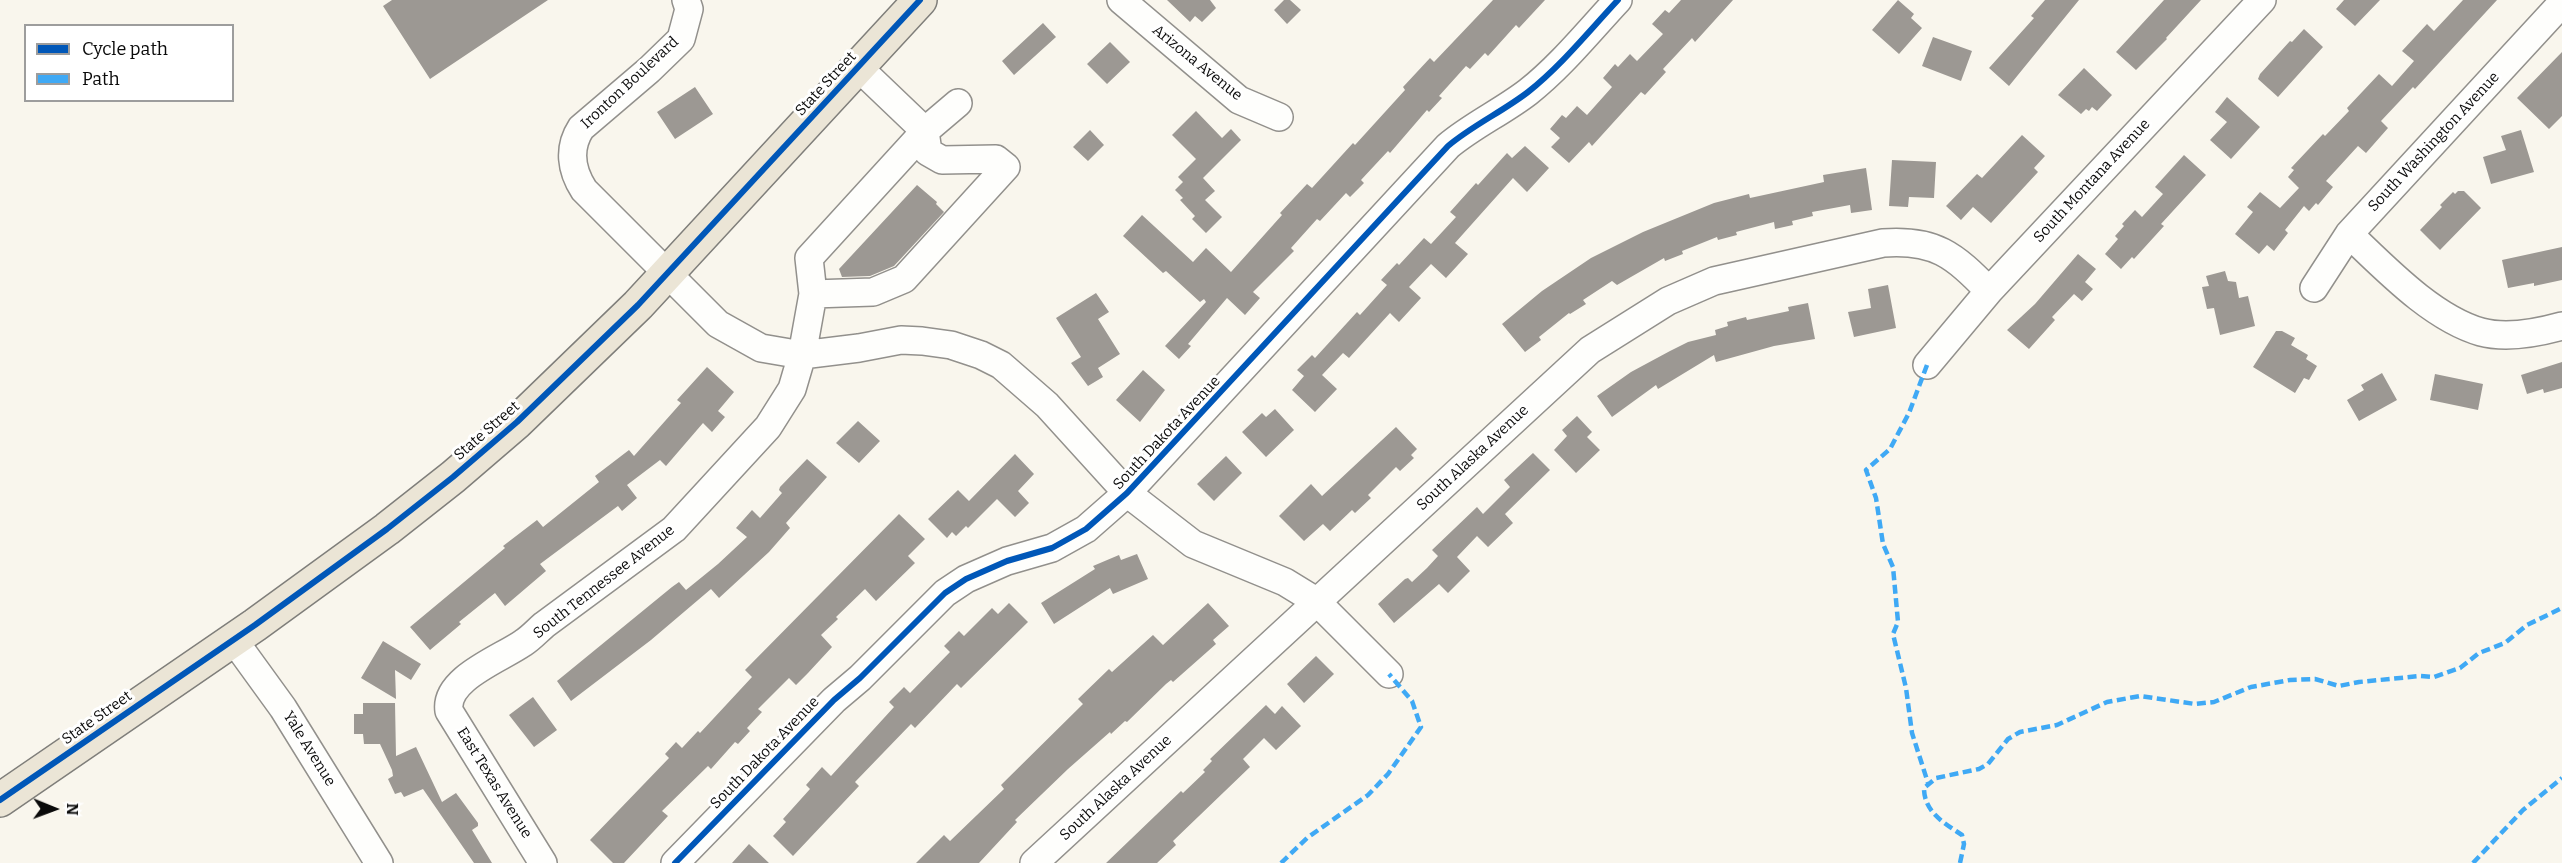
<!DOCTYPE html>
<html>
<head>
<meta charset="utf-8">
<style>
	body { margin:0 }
	#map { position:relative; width:2562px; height:863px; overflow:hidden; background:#f9f6ed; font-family:Bitter,serif }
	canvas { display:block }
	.legend { position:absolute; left:24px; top:24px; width:210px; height:78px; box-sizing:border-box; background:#fff; border:2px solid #9d9d9d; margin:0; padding:8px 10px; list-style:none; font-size:18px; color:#0a0a0a }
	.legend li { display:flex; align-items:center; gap:12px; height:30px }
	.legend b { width:30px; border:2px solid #9d9d9d }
	.north { position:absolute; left:24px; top:779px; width:60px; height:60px; -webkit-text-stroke:4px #fff; paint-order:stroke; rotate:91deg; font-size:16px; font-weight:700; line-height:24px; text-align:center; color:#0a0a0a }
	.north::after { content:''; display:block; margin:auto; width:21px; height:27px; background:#0a0a0a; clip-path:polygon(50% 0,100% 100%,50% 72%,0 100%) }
</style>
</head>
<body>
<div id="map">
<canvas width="2562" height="863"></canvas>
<ul class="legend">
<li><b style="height:8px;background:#0057b8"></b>Cycle path</li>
<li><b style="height:8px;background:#3fa9f5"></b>Path</li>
</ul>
<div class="north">N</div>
</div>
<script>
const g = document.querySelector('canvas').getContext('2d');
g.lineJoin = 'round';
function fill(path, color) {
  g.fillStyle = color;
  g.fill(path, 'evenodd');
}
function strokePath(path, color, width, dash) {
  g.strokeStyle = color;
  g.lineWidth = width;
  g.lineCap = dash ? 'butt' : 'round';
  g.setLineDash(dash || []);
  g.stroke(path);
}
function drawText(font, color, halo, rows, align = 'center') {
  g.font = font + ' Bitter,serif';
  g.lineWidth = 6;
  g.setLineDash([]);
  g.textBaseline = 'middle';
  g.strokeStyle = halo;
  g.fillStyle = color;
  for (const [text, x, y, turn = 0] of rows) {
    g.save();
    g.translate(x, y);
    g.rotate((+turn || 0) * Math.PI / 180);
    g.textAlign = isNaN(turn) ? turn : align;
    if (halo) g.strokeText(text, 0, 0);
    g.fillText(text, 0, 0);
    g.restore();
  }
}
const building = new Path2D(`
	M392,0H548L430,79L383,6Z
	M1167,0H1210L1216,8L1202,22L1195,16L1190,22Z
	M1284,0H1290L1301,10L1287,24L1274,10Z
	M1493,0H1545L1519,28L1516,25L1488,56L1485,53L1470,69L1466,66L1439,96L1442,98L1429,112L1427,110L1390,153L1388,151L1361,180L1364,183L1350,197L1346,193L1320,221L1317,219L1291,248L1294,251L1253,292L1260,298L1245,315L1227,298L1188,344L1191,346L1179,359L1165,346L1206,302L1204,299L1200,302L1166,271L1163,273L1123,236L1142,215L1193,262L1206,248L1231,272L1282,215L1280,213L1307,184L1312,188L1353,143L1355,145L1405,90L1403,87L1430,58L1434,62Z
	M1681,0H1733L1695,42L1692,38L1663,69L1666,72L1645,95L1641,92L1592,146L1589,142L1569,163L1551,147L1560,138L1550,129L1562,115L1566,118L1577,106L1587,115L1612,87L1603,78L1615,64L1618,67L1630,54L1637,61L1663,34L1652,24L1665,10L1669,13Z
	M1898,0L1914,14L1911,18L1922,28L1899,54L1872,30Z
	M2045,0H2079L2009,86L1989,68L2034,18L2031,16Z
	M2164,0H2201L2166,38L2167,39L2136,70L2116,52Z
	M2344,0H2380L2355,26L2336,9Z
	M2463,0H2497L2415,89L2413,87L2381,121L2388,128L2366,153L2358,146L2326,181L2333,187L2318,205L2316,203L2309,211L2304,206L2285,230L2288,233L2274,251L2267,245L2259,254L2235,234L2253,212L2247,207L2260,192L2280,208L2299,188L2288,177L2294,170L2291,168L2323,134L2325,136L2349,111L2347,108L2379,74L2392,86L2414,61L2402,51L2427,24L2434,31Z
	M1043,23L1056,37L1014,75L1002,61Z
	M2304,29L2323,47L2278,97L2258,79L2260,74L2290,41L2292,42Z
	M1933,37L1972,51L1961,81L1922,66Z
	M1110,42L1130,62L1107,84L1087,64Z
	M2562,52V116L2549,129L2517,98Z
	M2084,68L2112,95L2097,111L2092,107L2089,111L2086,109L2081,114L2058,95Z
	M695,87L713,114L675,139L657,112Z
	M2227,97L2260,127L2231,159L2210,140L2227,122L2215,112Z
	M1196,111L1222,138L1231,129L1241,140L1203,178L1215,191L1205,200L1222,217L1206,233L1192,219L1195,216L1180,200L1183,198L1175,190L1183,182L1178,177L1196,159L1172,135Z
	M1090,130L1104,145L1088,161L1073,147Z
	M2521,130L2534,172L2491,184L2483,157L2506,150L2501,136Z
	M2022,135L2045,156L2034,168L2038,172L1991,223L1973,207L1961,220L1946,206L1977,174L1982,178Z
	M1525,146L1549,168L1527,192L1513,178L1455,243L1468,254L1446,278L1431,264L1409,287L1421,298L1399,322L1390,313L1349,358L1343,353L1322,375L1337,389L1315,412L1292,390L1304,376L1297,370L1312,355L1315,358L1357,312L1360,315L1387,285L1381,280L1397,263L1399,265L1424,238L1431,244L1456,217L1450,212L1476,183L1478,185L1507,153L1512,158Z
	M2184,155L2206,175L2161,224L2164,226L2134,259L2132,257L2121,269L2105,254L2118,239L2115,236L2124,226L2122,224L2135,210L2142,217L2163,194L2155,187Z
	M1892,160L1936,162L1934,198L1909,197L1908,207L1889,206Z
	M1866,168L1872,210L1851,213L1850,205L1812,212L1813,216L1792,221L1793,225L1775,229L1774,222L1736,232L1737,235L1718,240L1717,237L1682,251L1683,254L1665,261L1664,258L1617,285L1612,281L1583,300L1586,304L1570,314L1569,313L1539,337L1541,340L1525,352L1502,324L1542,291L1591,258L1643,232L1714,203L1749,194L1750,198L1824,182L1823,175Z
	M917,185L937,202L936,204L944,212L894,266L870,276L842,277L839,269Z
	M2458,191H2464L2481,208L2440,250L2420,230L2442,207L2440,205L2453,192L2455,194Z
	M2562,247V280L2534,286V283L2508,288L2502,260Z
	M2078,254L2096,269L2085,282L2093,289L2082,301L2074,294L2052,317L2055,320L2029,349L2007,330L2035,304Z
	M2225,271L2228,281L2236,282L2239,298L2248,296L2255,326L2220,335L2214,308L2207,309L2202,287L2209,286L2206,276Z
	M1888,285L1896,328L1854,337L1848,312L1871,308L1868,289Z
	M1096,293L1109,312L1098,319L1120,354L1098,368L1103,377L1088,386L1071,363L1081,357L1056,318Z
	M1808,303L1815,339L1774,346L1716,362L1714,355L1658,389L1656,385L1612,417L1597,396L1631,372L1670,351L1688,342L1716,335L1715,330L1728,326L1727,322L1746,317L1747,320L1789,311L1788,307Z
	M2276,331H2282L2295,338L2291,345L2308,355L2306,359L2317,366L2309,380L2304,378L2295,393L2253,367Z
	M2562,362V388L2544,393L2543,389L2527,394L2521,375Z
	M707,367L734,392L718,411L725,417L712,432L703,423L666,466L660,460L627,485L637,498L622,511L618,506L540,564L546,571L505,606L495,593L459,622L461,624L430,650L410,627L505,548L503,546L537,520L543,527L599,482L595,476L629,450L634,456L681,403L677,400Z
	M1143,370L1165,390L1140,422L1116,400Z
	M2382,373L2397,400L2359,421L2347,400L2364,390L2361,385Z
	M2435,374L2483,384L2478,410L2430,400Z
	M1275,409L1294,430L1266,457L1242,432L1262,413L1266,417Z
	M1577,416L1592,432L1587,437L1600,450L1576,473L1554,450L1567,436L1562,430Z
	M858,421L880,441L859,463L836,443Z
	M1396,427L1417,449L1411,455L1414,458L1400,471L1396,467L1368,495L1371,498L1355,513L1352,510L1330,531L1323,524L1304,541L1279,516L1311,484L1322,496Z
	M1533,453L1550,470L1505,514L1513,523L1488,547L1477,536L1457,557L1470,571L1448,593L1439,584L1394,623L1378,604L1405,579L1408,578L1412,582L1427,568L1438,556L1432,550L1477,507L1483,514L1510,487L1504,480Z
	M1015,454L1034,474L1018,491L1029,503L1015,517L997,499L968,528L966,526L956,536L952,532L947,538L928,519L958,490L969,501Z
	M1226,456L1242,473L1214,501L1197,484Z
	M807,459L827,477L786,523L790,528L769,552L719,598L711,589L651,640L571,701L557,681L672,587L679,582L686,590L718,564L747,537L736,528L752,510L760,518L782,493L779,490L780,487Z
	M899,514L925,539L908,556L915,563L876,601L865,589L836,617L838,619L821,635L832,647L808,673L796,685L789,678L758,709L762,712L747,728L750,731L738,744L735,742L711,769L708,766L662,811L668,816L624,863H613L590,840L669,758L665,754L676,742L682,748L698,731L700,733L752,677L745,670Z
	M1137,554L1148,579L1113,594L1110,588L1054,624L1041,603L1095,569L1093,566L1119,555L1121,560Z
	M1009,603L1028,622L961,688L957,684L915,728L911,724L855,782L859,786L793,856L773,836L786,822L783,819L810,789L806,785L822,767L831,776L894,707L889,702L904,687L910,693L950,652L944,646L959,631L964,636L992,608L998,614Z
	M1208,603L1229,626L1213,640L1216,644L1173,682L1171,680L1166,684L1127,722L1125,721L1111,734L1110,732L1068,769L1015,820L1017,822L979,863H916L944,835L950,841L1004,789L1001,785L1083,704L1078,699L1109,669L1112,672L1153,635L1163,645Z
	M383,641L421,664L411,680L395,670L396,699L361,678Z
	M1316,656L1334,674L1304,703L1287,684Z
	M533,697L557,730L534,747L509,715Z
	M363,703H395L396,756L416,747L442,802L456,793L478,823V826L472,830L492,863H474L423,789L404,797L401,792L395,794L388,779L393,776L392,770L380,744H364L363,734H354V714H363Z
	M1266,705L1275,714L1282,706L1301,726L1276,750L1264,738L1243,759L1250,767L1173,841L1176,845L1157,863H1106L1181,791L1183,793L1205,772L1203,770L1212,761L1210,759Z
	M749,844L769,863H732Z`);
const minor = new Path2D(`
	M686,0L689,9L681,39L649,70L581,128C568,148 571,170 584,190L718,324L761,348L802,355L859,348L901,340L922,341L951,345L981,355L1001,365L1047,405L1127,493L1193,544L1285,582L1316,601L1389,674
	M1121,0L1239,100L1279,117
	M2349,234C2385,268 2432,318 2481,332C2507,339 2537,333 2562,326
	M2314,288L2349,234L2562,3
	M813,294L873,292L904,279L1006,167L996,159L942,160L928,152L925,131L858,67
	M1927,365L1989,291L2262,0
	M233,639L283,708L379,863
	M543,863L449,711C444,679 500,659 523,643C531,638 537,631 544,625L674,529L768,427L792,389L802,355L813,294L809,258L925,131L958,103
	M675,863L834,700L860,678L945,593L966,579L1007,561L1052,548L1086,529L1127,493L1448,146C1473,125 1502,112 1528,92C1561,66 1589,31 1618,0
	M1034,863L1590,350L1668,301L1714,281L1883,243C1935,239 1954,255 1989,291`);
const major = new Path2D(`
	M0,800L255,625L387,529L453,477L517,422L638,305L920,0`);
const quiet = new Path2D(`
	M1927,365L1909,413L1890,449L1866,470L1876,498L1883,544L1893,567L1898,622L1893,634L1906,688L1912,733L1928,783
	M1281,863L1307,838L1368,795L1388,774L1421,727L1412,701L1389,674
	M1960,863L1964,844L1962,835C1944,823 1924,812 1924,788L1936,778L1979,769L1988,764L2008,739L2020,732L2057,725L2107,702L2140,696L2195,704L2214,702L2251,687L2290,680L2315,679L2339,686L2359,682L2420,676L2434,677L2460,668L2479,653L2505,643L2527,625L2562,608
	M2473,863L2523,810L2562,778`);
const cycleway = new Path2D(`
	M0,800L255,625L387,529L453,477L517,422L638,305L920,0
	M675,863L834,700L860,678L945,593L966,579L1007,561L1052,548L1086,529L1127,493L1448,146C1473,125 1502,112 1528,92C1561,66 1589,31 1618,0`);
const streetNames = [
	["Arizona Avenue",1197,63,39],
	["Ironton Boulevard",630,83,-43],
	["State Street",826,84,-47],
	["South Washington Avenue",2434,142,-47],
	["South Montana Avenue",2092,181,-47],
	["State Street",487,431,-41],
	["South Dakota Avenue",1167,433,-47],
	["South Alaska Avenue",1473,458,-43],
	["South Tennessee Avenue",604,582,-38],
	["State Street",97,718,-35],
	["Yale Avenue",309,749,58],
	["South Dakota Avenue",765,753,-46],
	["East Texas Avenue",494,783,58],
	["South Alaska Avenue",1116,788,-43]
];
fill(building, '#9c9893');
strokePath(minor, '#92908c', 30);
strokePath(major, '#7f7e7a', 36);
strokePath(minor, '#fefefc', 27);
strokePath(major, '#ebe5d6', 33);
strokePath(quiet, '#3fa9f5', 4.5, [9, 4.5]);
strokePath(cycleway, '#0057b8', 6);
drawText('15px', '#0a0a0a', '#fff', streetNames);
</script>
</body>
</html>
